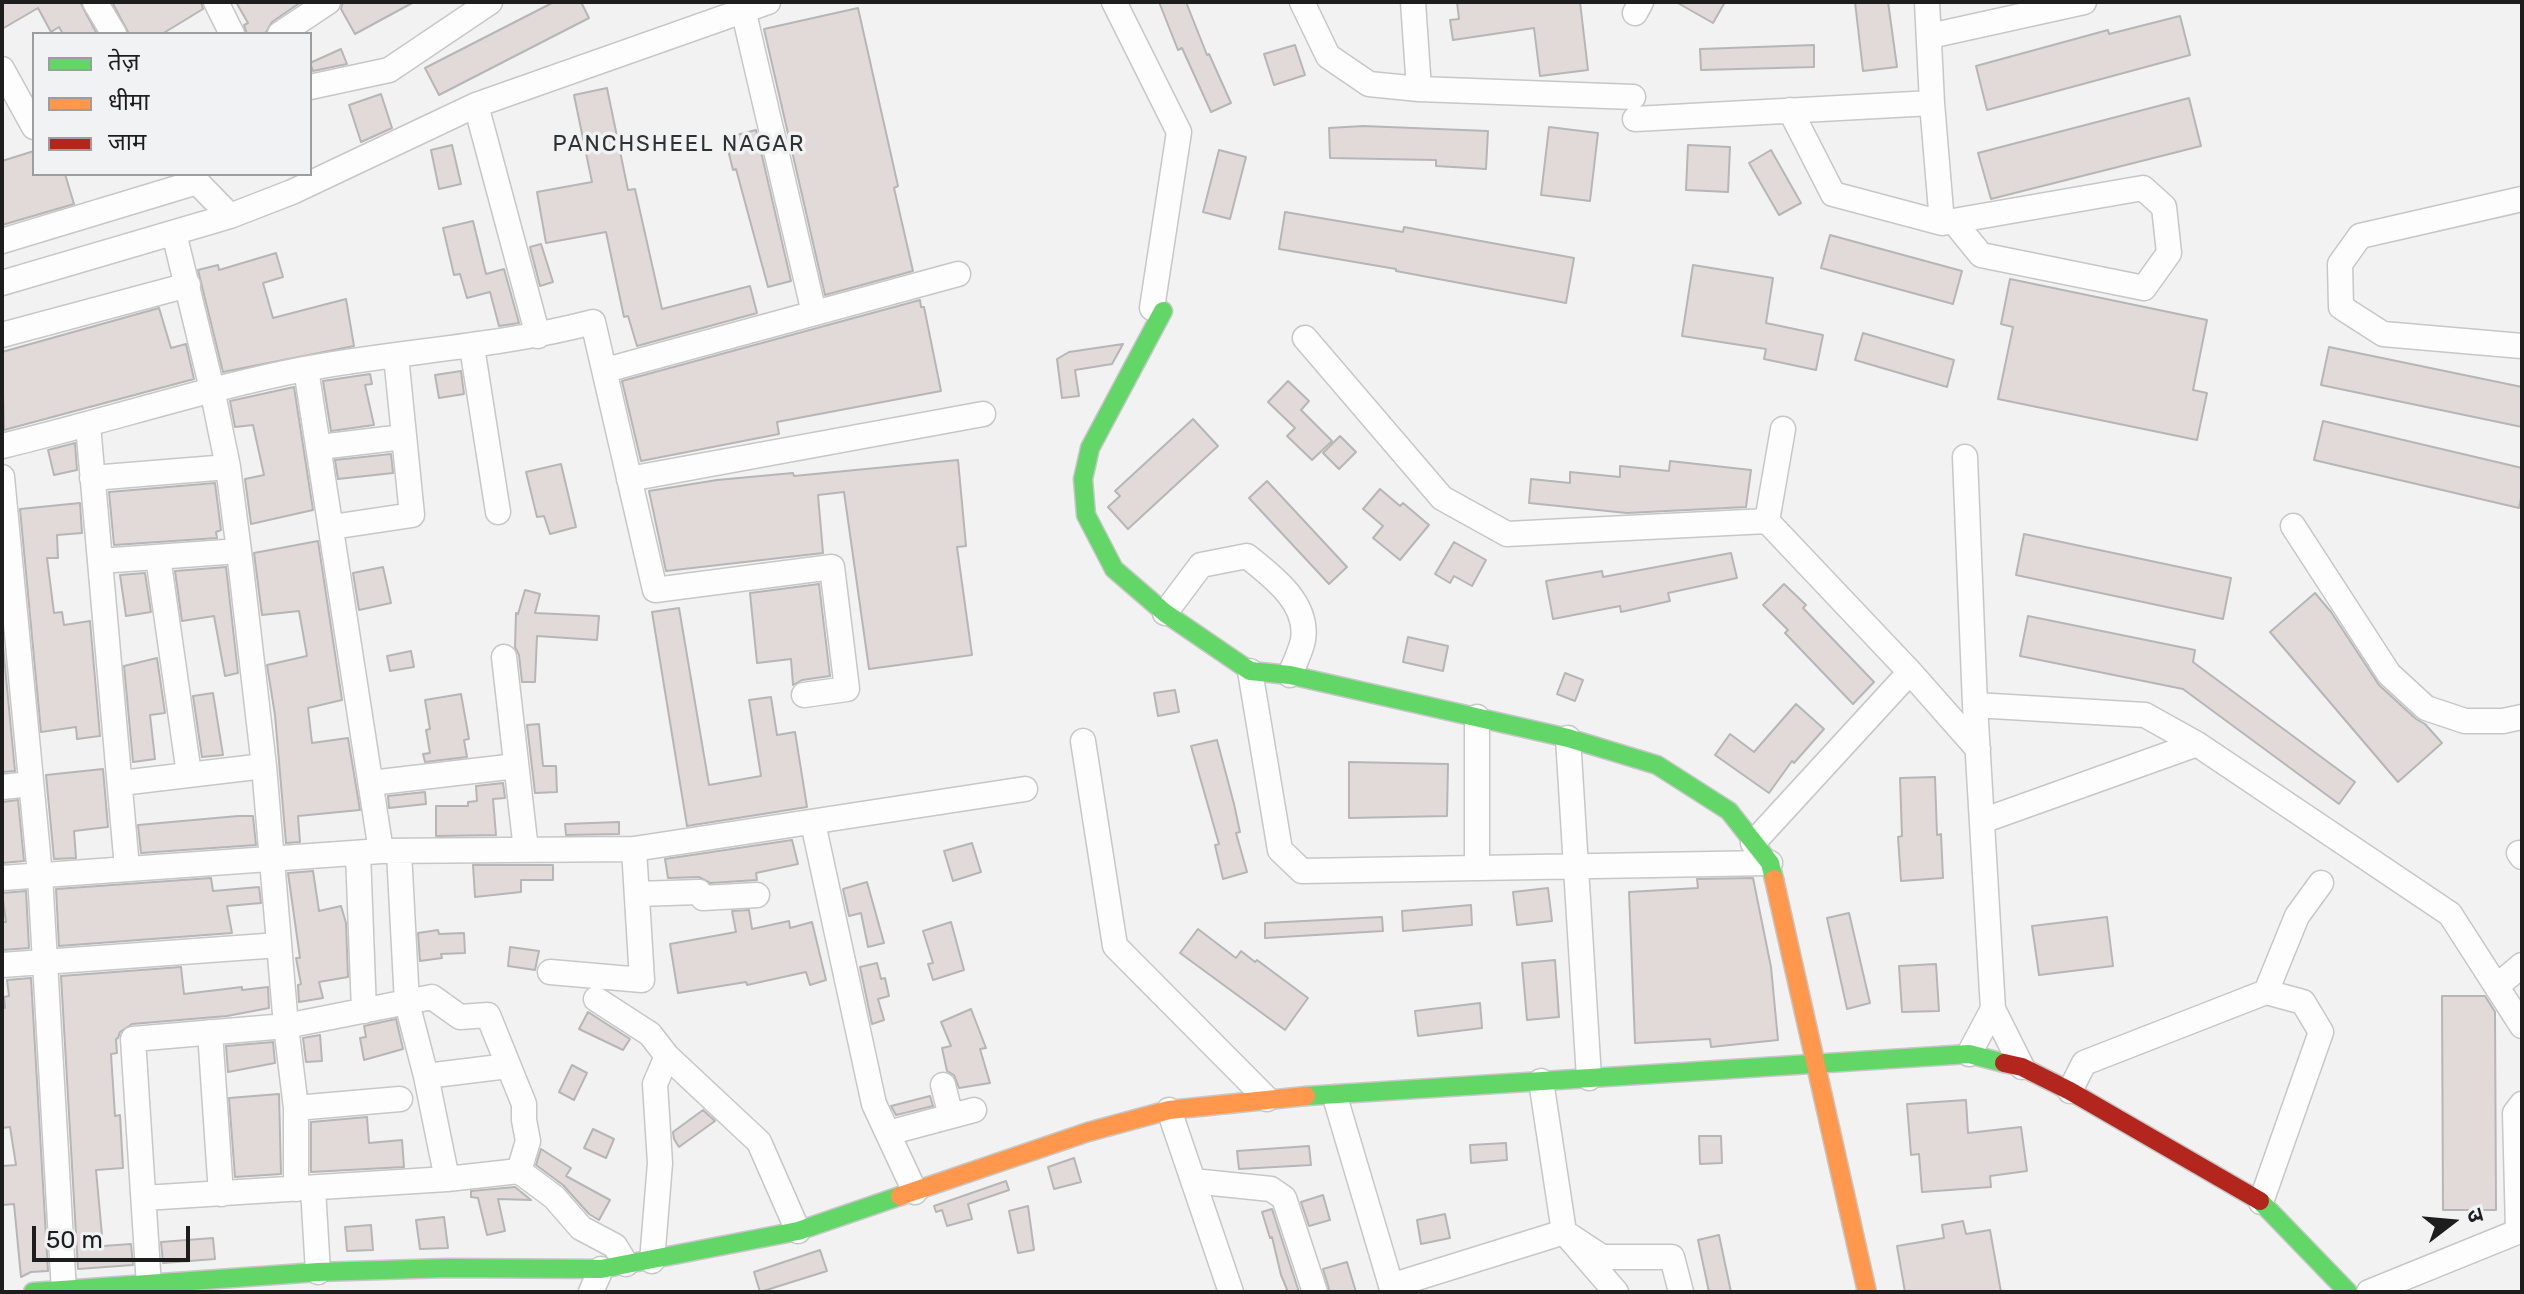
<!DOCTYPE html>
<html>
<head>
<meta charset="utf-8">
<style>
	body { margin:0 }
	#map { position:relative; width:2524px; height:1294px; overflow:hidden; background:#f2f2f2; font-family:Rubik,"Noto Sans Devanagari",sans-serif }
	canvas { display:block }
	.frame { position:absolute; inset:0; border:4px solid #1d1d1e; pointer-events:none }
	.legend { position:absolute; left:32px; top:32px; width:280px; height:144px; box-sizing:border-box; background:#f1f2f3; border:2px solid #9c9d9e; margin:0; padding:10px 14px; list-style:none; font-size:24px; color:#1d1d1e }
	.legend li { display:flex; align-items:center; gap:16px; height:40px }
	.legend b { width:40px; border:2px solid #9c9d9e }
	.north { position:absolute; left:2412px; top:1182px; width:80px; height:80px; -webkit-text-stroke:6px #f1f2f3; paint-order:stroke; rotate:74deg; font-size:22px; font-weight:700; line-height:32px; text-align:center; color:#1d1d1e }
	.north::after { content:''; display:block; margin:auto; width:28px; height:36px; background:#1d1d1e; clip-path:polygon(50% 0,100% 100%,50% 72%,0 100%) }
	.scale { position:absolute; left:32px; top:1226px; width:158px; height:36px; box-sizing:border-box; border:4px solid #1d1d1e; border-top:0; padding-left:10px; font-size:24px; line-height:28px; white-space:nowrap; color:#1d1d1e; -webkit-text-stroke:6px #f1f2f3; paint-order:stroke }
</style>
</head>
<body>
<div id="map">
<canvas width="2524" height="1294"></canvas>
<div class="frame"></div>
<ul class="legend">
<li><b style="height:10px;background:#63d668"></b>तेज़</li>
<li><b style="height:10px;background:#ff974d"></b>धीमा</li>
<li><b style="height:10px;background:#b3261e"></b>जाम</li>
</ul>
<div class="north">उ</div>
<div class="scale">50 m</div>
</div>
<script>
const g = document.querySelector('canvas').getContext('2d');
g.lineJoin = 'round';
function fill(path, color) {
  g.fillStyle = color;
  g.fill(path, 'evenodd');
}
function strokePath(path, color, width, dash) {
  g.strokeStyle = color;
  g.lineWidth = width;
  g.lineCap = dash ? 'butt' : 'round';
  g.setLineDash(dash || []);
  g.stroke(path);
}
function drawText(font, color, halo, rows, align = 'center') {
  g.font = font + ' Rubik,sans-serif';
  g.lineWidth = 7;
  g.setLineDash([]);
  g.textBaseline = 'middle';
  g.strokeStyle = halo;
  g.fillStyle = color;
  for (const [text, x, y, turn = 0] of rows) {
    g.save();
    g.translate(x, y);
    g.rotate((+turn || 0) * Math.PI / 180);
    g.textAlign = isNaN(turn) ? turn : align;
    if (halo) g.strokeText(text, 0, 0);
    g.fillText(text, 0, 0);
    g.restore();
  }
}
const building = new Path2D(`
	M2,2H80L97,34H63L59,27L51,32L38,8L2,29Z
	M112,2H201L203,9L162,34H129Z
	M236,2H301L272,22L265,34H247L244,25L248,23Z
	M343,2H414L355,34L341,9Z
	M554,2H581L589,18L439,95L425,68Z
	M1159,2H1186L1207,55L1209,54L1231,103L1211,112L1182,48L1178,50Z
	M1457,2H1580L1588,70L1540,76L1534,28L1453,40L1450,20L1459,19Z
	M1676,2H1725L1713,23Z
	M1855,2H1888L1897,67L1863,71Z
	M858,8L898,186L894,188L913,271L825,295L764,29Z
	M2180,16L2190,55L1987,110L1976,66L2108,30L2109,34Z
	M1295,45L1305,75L1274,85L1264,54Z
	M1814,45V67L1701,70L1700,49Z
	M341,49L347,64L313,71L310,63Z
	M607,88L628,190L635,189L662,309L750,286L757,313L637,346L628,316L624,317L606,232L546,243L537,192L592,182L574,95Z
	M381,94L392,128L361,142L349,105Z
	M2189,98L2201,146L1991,199L1978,153Z
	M1363,126L1488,131L1486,169L1436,166V160L1330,158L1329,128Z
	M1549,127L1598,133L1590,201L1541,195Z
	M756,130L791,281L768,287L736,169L733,170L725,138Z
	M452,145L461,184L439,189L431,150Z
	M1688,145L1730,147L1728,192L1686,190Z
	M1219,150L1246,157L1230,219L1203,212Z
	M1771,150L1801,203L1779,215L1749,163Z
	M34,151V174H65L74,204L2,225V161Z
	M1285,212L1403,232L1404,227L1574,258L1566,303L1396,271V269L1279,249Z
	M473,221L486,274L504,269L519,323L499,326L490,292L467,298L460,274L454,275L443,228Z
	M1830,235L1962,271L1953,304L1821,268Z
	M541,244L553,282L540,286L530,247Z
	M276,253L283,277L263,283L273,318L346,299L354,346L223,372L198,270L218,265L219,270Z
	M1693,265L1773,278L1766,323L1823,335L1816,370L1764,359L1766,349L1682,336Z
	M2010,279L2207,320L2193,390L2207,393L2197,440L1998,399L2013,327L2001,324Z
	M920,300L921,307H924L941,391L777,422L779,434L641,461L622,381Z
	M159,308L171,348L186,344L194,379L4,430L2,352Z
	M1863,333L1954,360L1947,387L1855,360Z
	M1123,344L1112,364L1075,370L1079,396L1062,398L1057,359L1069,352Z
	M2329,347L2522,387V427L2321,385Z
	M461,371L464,394L439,398L435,375Z
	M370,374L372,384L365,385L374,425L331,431L323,381Z
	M1288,381L1309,401L1301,410L1332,441L1312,460L1287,436L1295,428L1268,402Z
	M294,387L313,510L251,524L245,479L264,475L253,425L235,427L230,401Z
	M1193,419L1218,446L1128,529L1108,507L1120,496L1115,491Z
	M2323,421L2522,468V493L2519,508L2314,460Z
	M1340,436L1356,452L1339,469L1323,453Z
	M75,443L77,470L54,475L48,450Z
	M391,454L393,473L338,479L335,460Z
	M958,460L966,546L957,547L972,655L869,669L844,492L818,495L823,553L666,571L649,491L717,480L793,473L794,476Z
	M1670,461L1751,470L1746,507L1627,513L1529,503L1531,479L1570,483V472L1620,477V466L1669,471Z
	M561,464L576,527L550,534L544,516L537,517L526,472Z
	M1267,481L1347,567L1329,584L1249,498Z
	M215,483L221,530L216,532L217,538L114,545L109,492Z
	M1380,489L1400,506L1403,503L1429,525L1400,560L1373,538L1383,526L1363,509Z
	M80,503L82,533L57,535L58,558H47L54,613L62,612L64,625L90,621L100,736L77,739L76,727L41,732L20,509Z
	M2024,534L2231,578L2223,619L2016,575Z
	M318,541L342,700L308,708L312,743L348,738L360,810L298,816L300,842L286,843L275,715L267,665L307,656L299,611L262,615L254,553Z
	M1454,542L1486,560L1472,586L1454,576L1450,583L1435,574Z
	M1731,553L1737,578L1668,593L1670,601L1621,612L1620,606L1553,619L1546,581L1602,571L1603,577Z
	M226,567L238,673L225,676L214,616L182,621L175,571Z
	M383,567L391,603L359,610L353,573Z
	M145,573L151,612L126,616L120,575Z
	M819,584L830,676L802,680L793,685L791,659L757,663L750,593Z
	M1784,584L1806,605L1803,608L1874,682L1853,704L1785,633L1788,630L1763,605Z
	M525,590L540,594L535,613L599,616L597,640L537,636L535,682H522L519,655L515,647L516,613L518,614Z
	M2315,593L2331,612L2379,685L2416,719L2425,724L2442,743L2398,782L2270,632Z
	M679,608L709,785L761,776L749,700L771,697L777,735L795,732L807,807L687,826L652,612Z
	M2028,616L2195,650L2193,662L2355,782L2339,804L2183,689L2020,656Z
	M2,635L15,771L2,772Z
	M1408,637L1448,646L1443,671L1403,662Z
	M411,651L414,667L390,671L387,656Z
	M157,658L165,713L150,715L155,759L133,762L124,666Z
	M1565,673L1583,680L1575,701L1557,694Z
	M1175,690L1179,712L1158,716L1154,693Z
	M213,693L223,755L202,757L193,696Z
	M461,694L469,739L464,740L467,757L425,762L423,754L430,753L426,730L430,729L425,700Z
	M1796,704L1824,729L1794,763L1792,761L1769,793L1715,755L1730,734L1754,752Z
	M539,724L543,766H556L557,792L535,793L527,725Z
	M1217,740L1234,804L1240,832L1236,833L1247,872L1223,879L1215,845L1219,844L1191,746Z
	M1349,762L1448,764L1447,816L1349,818Z
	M103,769L108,827L74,831L76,858L54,859L46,775Z
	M1935,777L1937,835L1941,834L1943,878L1901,881L1898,837L1902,836L1900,778Z
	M503,783L505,798L493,799L496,835L436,836V806H468V802L477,801L476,786Z
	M425,792L426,804L389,808L388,796Z
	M18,800L24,861L2,863V802Z
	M238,816H253L256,845L141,853L138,825Z
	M619,822V834L566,835L565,824Z
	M792,840L798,864L756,873L757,880L710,883L699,877L668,878L665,859Z
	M972,843L981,872L953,881L944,851Z
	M473,865H553V880H521V892L475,897Z
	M313,871L319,911L341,906L346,923L348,977L319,982L323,998L299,1002L298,985L301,984L296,958H300L288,873Z
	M211,878L213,891L259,887L261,903L227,906L232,933L59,946L56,889Z
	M1753,878L1771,967L1778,1040L1711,1047L1710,1039L1635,1043L1629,892L1698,888L1697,879Z
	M867,882L884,943L868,947L861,913L849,916L843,889Z
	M1548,888L1552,921L1517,925L1513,892Z
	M26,891L29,948L2,950V922H6L2,893Z
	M1471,905L1472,925L1403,931L1402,911Z
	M749,910L752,929L789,921L790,928L812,922L826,980L810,985L806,972L747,985L746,982L678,993L670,944L736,932L732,911Z
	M1849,913L1870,1003L1847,1009L1827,918Z
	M1382,917L1383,931L1265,938V923Z
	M2107,917L2113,966L2039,975L2032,926Z
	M951,922L964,970L933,980L928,964L933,963L923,931Z
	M1198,929L1236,958L1241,951L1255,962L1257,960L1308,998L1285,1030L1180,953Z
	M438,930L439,934L464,933L465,953L441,954L442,958L420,961L418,933Z
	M510,947L539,951L535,970L508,966Z
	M1555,960L1559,1017L1527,1020L1522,963Z
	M877,963L881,979L885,978L889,996L878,999L884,1020L872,1024L860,967Z
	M1936,964L1939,1011L1902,1012L1899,966Z
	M181,967L184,994L242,987V990L268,987L269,1008L227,1016L132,1024L120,1032L118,1038L116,1039L117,1053L111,1054L115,1116L120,1115L123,1168L96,1170L103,1246L131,1244L133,1265L78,1269L61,976Z
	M31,978L48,1271L31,1272L21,1277L14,1204L2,1205V1166L16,1165L10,1127L2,1128V1008H5L4,997L9,996L7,980Z
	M2442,996H2485L2495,1012L2496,1210H2443Z
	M1480,1003L1482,1028L1418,1036L1415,1011Z
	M971,1009L986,1048L980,1049L990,1083L959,1088L954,1075L947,1071L942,1048L951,1046L941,1022Z
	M588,1012L630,1039L623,1050L579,1029Z
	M396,1019L403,1049L364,1060L360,1038L366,1037L364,1026Z
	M320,1035L322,1061L306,1062L303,1038Z
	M273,1042L275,1063L228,1072L226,1046Z
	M572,1065L587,1073L574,1100L559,1092Z
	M279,1094L281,1174L235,1177L229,1098Z
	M930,1096L933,1106L896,1115L891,1106Z
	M1966,1100L1968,1133L2021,1127L2027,1171L1990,1176L1991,1187L1922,1192L1919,1154L1911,1155L1907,1104Z
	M703,1110L715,1121L679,1147L674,1139L673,1132Z
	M367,1117L369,1143L402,1140L404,1167L311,1172V1122Z
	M593,1129L614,1139L606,1158L584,1148Z
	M1699,1136H1721L1722,1163L1700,1164Z
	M1506,1143L1507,1160L1471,1163L1470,1145Z
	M1309,1146L1311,1165L1239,1169L1237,1151Z
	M541,1149L571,1168L566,1176L610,1200L599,1220L589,1214L563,1185L536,1165Z
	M1074,1158L1081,1182L1054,1189L1048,1167Z
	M1006,1181L1009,1190L968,1204L972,1219L947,1226L942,1210L936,1212L934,1206Z
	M515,1187L531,1200L498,1199L505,1231L487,1235L478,1198L471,1197V1191Z
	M1323,1195L1330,1220L1309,1226L1301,1202Z
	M1028,1206L1034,1250L1018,1253L1009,1211Z
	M1272,1209L1299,1292H1288L1281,1275L1272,1237L1270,1238L1262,1212Z
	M1445,1214L1450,1238L1421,1244L1417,1220Z
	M444,1217L448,1248L420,1249L416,1220Z
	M1963,1221L1966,1234L1990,1230L2001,1292H1905L1897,1246L1944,1238L1942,1225Z
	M371,1225L373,1250L347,1251L345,1227Z
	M1719,1235L1731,1292H1709L1698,1240Z
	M213,1238L215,1259L163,1263L161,1242Z
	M820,1250L827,1271L760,1292L754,1272Z
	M1347,1262L1356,1292H1330L1323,1269Z`);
const street = new Path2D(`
	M95,2L114,34
	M216,2L232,34
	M1114,2L1179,132L1152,308
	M1302,2L1328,56L1369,84L1419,89L1633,97
	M1413,2L1419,89
	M1927,2L1932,103L1942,223
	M743,9L814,313
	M1635,13L1641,2
	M280,34L328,2
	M1930,36L2084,2
	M2,69L34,127
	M310,87L389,70L490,2
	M476,105L538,336
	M1790,110L1833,194L1942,223L2143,188L2164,207L2169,253L2144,288L1981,255L1954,222
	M1635,119L1932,103
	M2522,199L2360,236L2340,264L2341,307L2383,334L2522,346
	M174,233L212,389L228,467L239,551L264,766L286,1026L296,1108V1189
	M2,241L197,182L230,216
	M2,283L230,216L292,192L476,105L768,2
	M2,335L188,285
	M1305,338L1442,498L1507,534L1767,521L1910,672L1978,749
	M472,347L498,512
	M306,369L381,851
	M606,370L958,274
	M88,425L127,868
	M2,446C103,422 202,389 304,369C400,351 498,347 593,322L655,590L832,567L847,689L804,695
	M320,447L403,437
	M1965,457L1975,705L1993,1009L2022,1067
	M2,477L40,875L64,1292
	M92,478L228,467
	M629,479L983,414
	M1767,521L1783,429
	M2293,526L2389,674L2426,708L2465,721H2503L2522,717
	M332,527L412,515L396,356
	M158,557L189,774
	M100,561L239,551
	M1165,613L1201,565L1247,556C1272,576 1309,603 1303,640C1301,651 1294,664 1290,675
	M504,657L526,850
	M1250,671L1280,850L1302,871L1770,863
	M1975,705L2145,715L2197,744L2450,914L2522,1026
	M1477,717V868
	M1568,738L1589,1078
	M1083,741L1115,946L1267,1099
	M121,783L264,766
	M371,783L516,766
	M2,787L31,784
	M1982,821L2197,744
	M813,823L874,1104L915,1192
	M1753,843L1910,672
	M399,852L407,1003L426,1076L447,1179
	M358,853L364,1011
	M2519,853L2522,857
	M2,878L381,851L634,849L1025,789
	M637,894L699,892L703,898L757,895
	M2,965L279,945
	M550,972L642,980L634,849
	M2497,986L2522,965
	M2266,992L2297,916L2321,883
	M596,999L650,1034L667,1056L759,1142L798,1231
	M210,1032L221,1194
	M1969,1054L1993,1009
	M426,1076L508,1066
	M1541,1081L1564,1232L1616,1292
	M943,1085L951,1116
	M2070,1091L2084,1063L2266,992L2303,1002L2321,1032L2261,1202
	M1335,1097L1393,1292
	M296,1108L400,1099
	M1169,1110L1231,1292
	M888,1133L974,1110
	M1193,1181L1271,1189L1284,1198L1315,1292
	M313,1189L318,1272
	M144,1198L447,1179L519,1171L554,1197L581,1228L615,1246L626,1264
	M2518,1231L2515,1113L2522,1104
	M652,1261L660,1163L655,1084L667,1056
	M149,1286L133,1039L286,1026L432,997L460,1017L488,1015L524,1104V1120L528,1141L519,1171
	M1391,1286L1564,1232L1602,1257H1672L1681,1292
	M591,1292L601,1269
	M2369,1292L2522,1230`);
const fast = new Path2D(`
	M1163,311L1090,448L1083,479L1086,515L1114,569L1165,613L1250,671L1290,675L1568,738L1657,765L1729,811L1770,863L1774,879
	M1306,1096L1969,1054L2004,1063
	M2260,1201L2348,1292
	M33,1292L318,1272L447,1268L601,1269L798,1231L900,1196`);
const slow = new Path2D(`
	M1774,879L1867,1292
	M900,1196L1088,1132L1169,1110L1306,1096`);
const jam = new Path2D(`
	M2004,1063L2022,1067L2070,1091L2260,1201`);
const neighbourhoodNames = [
	["PANCHSHEEL NAGAR",679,145]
];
fill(building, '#e1dad9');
strokePath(building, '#b6b6b6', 2);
strokePath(street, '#c7c7c7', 27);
strokePath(fast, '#c7c7c7', 21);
strokePath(slow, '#c7c7c7', 21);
strokePath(jam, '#c7c7c7', 21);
strokePath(street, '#fdfdfd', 24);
strokePath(fast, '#63d668', 18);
strokePath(slow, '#ff974d', 18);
strokePath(jam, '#b3261e', 18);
g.letterSpacing = '2px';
drawText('22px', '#313132', '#f1f2f3', neighbourhoodNames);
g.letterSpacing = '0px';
</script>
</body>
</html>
